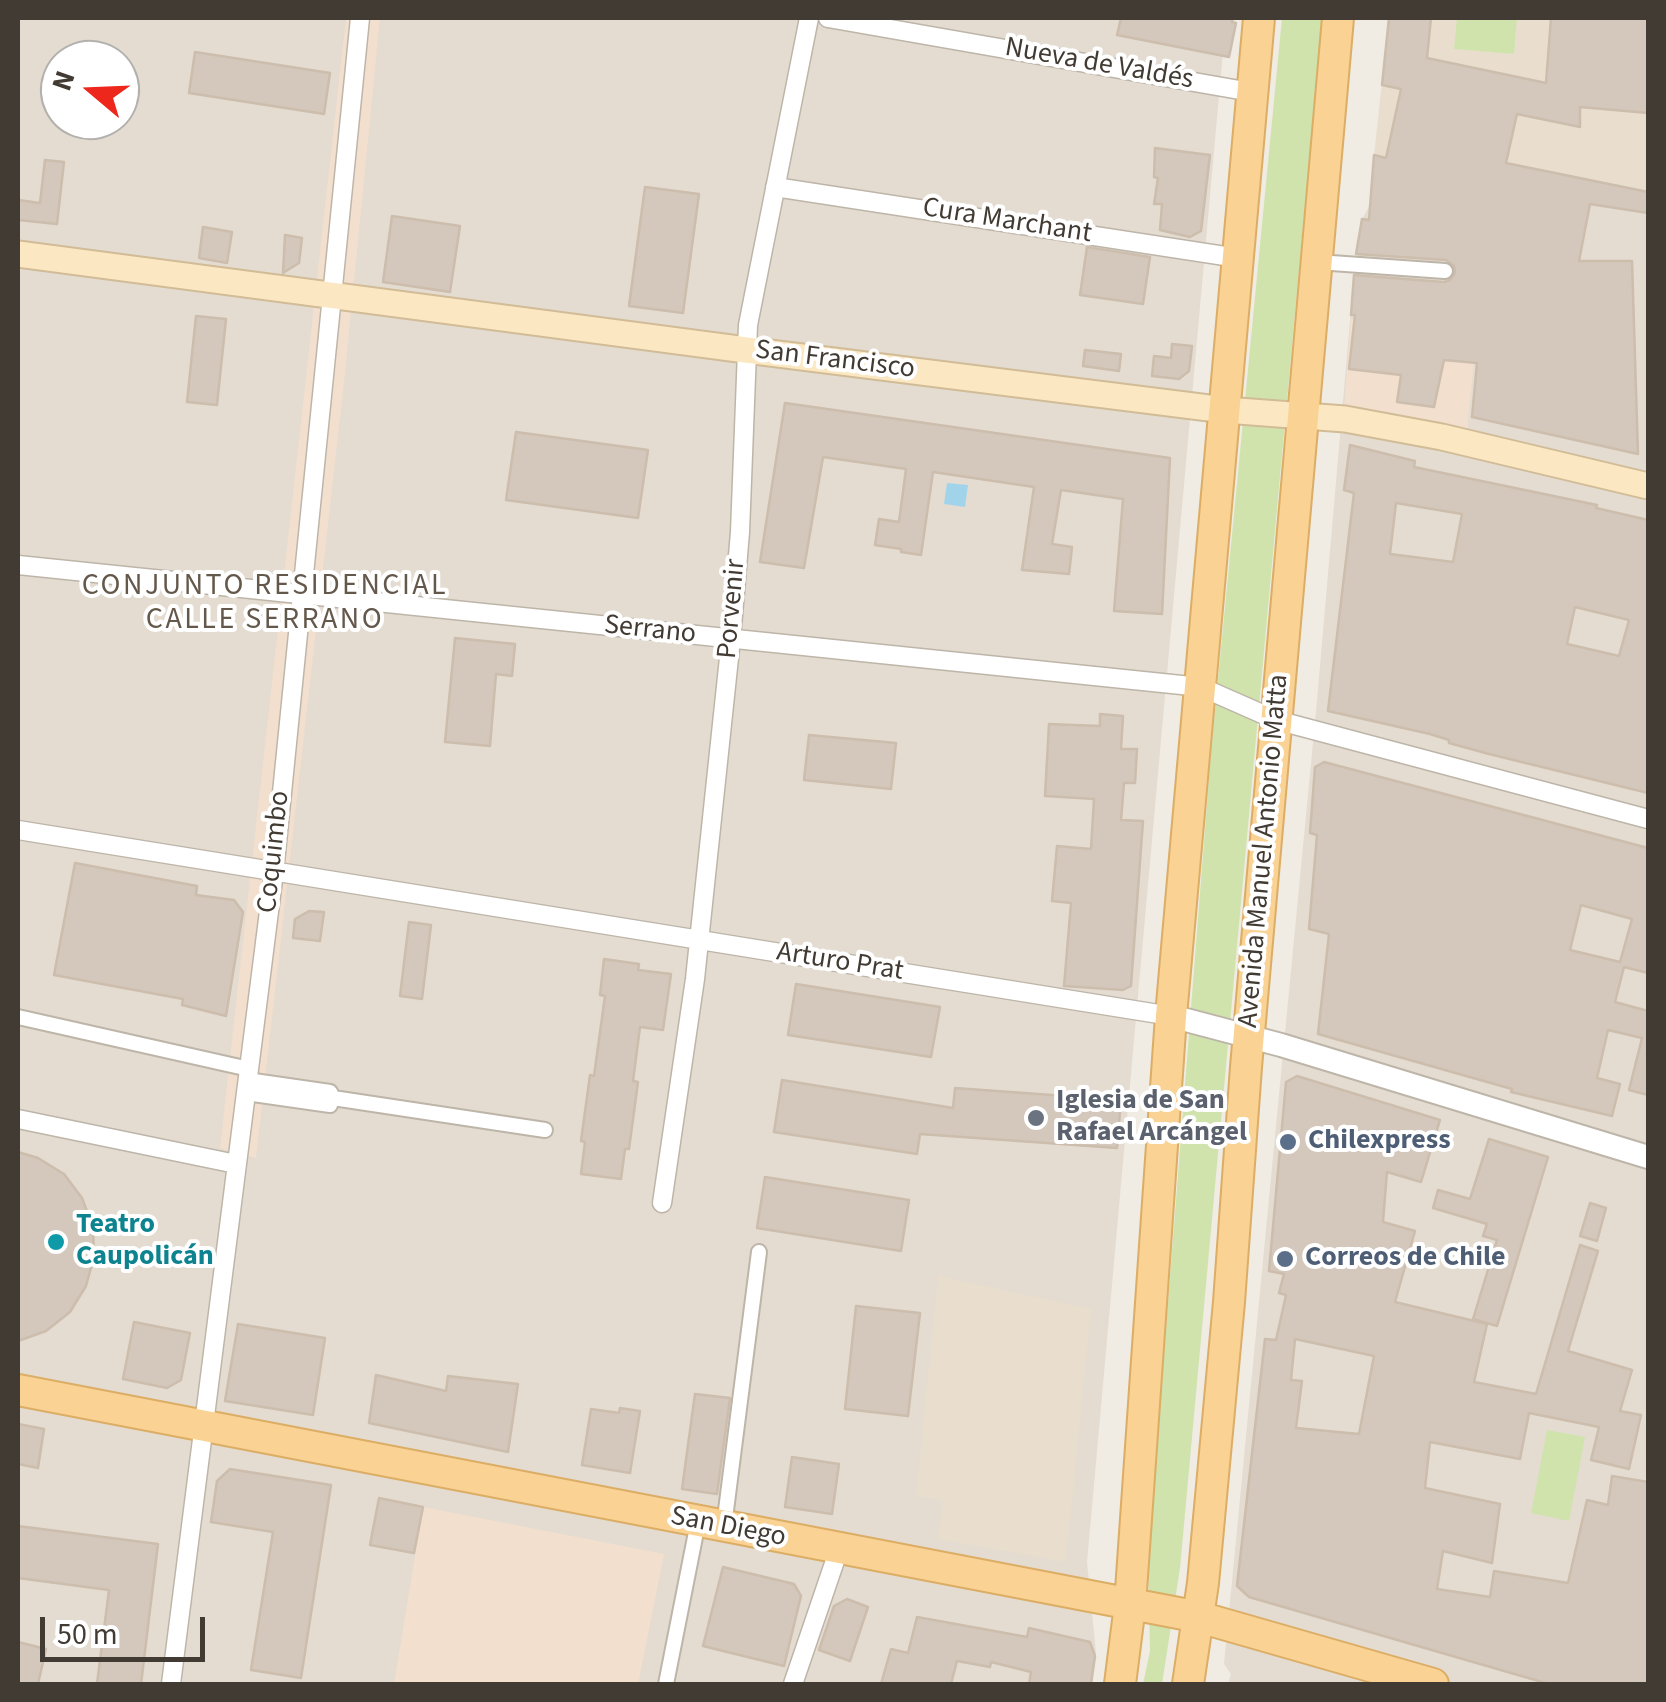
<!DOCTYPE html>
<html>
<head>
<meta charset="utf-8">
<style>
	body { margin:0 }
	#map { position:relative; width:1666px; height:1702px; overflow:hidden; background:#f0ebe3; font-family:"Source Sans 3",sans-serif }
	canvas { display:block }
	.frame { position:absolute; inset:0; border:20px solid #423b34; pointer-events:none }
	.north { position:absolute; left:40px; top:40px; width:100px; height:100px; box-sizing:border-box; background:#fff; border:2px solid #b3b1ae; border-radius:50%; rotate:289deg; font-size:28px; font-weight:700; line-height:40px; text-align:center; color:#423b34 }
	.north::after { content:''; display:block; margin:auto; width:35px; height:45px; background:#ee271c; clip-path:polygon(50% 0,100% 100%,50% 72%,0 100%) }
	.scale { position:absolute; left:40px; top:1617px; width:165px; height:45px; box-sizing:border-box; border:5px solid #423b34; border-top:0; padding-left:12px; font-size:30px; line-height:35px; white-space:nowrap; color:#423b34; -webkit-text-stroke:8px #fff; paint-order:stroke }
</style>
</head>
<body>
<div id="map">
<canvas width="1666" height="1702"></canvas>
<div class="frame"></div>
<div class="north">N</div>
<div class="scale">50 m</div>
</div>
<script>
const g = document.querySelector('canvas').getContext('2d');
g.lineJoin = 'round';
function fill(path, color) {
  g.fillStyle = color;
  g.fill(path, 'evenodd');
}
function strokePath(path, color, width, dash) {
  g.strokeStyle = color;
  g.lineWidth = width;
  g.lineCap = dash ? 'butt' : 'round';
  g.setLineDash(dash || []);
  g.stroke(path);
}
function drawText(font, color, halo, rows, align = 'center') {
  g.font = font + ' "Source Sans 3",sans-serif';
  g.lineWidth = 8;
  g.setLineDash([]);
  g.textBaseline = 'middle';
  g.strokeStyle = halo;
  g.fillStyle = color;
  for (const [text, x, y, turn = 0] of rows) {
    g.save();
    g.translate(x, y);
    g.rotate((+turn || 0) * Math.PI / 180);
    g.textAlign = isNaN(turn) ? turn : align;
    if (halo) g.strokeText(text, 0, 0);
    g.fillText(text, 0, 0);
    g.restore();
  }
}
const residential = new Path2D(`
	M18,18H1226L1087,1562L1096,1653L1091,1684H18ZM60,60H120V120H60Z
	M1389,18H1648V1684H1228L1231,1674L1224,1664L1316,712L1354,275L1362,219L1370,205Z`);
const commercial = new Path2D(`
	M346,18H380L344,383L256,1158L220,1148Z
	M1351,319L1477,328L1467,433L1344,409Z
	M423,1507L664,1554L638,1684H394Z`);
const education = new Path2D(`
	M1389,18H1648V213L1486,182V178L1374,155Z
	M938,1276L1091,1309L1066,1562L938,1539L943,1501L916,1496Z`);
const green = new Path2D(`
	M1282,18H1322L1180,1568L1162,1684H1143L1150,1651L1148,1559L1211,752Z
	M1457,18H1517L1514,54L1454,49Z
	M1547,1430L1585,1437L1569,1521L1531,1513Z`);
const water = new Path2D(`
	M947,483L968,485L965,507L944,504Z`);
const building = new Path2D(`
	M1121,18H1233L1232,22L1236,23L1229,57L1117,35Z
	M1389,18H1431L1427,58L1546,83L1551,18H1648V113L1580,107V127L1517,114L1506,163L1648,192V213L1590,204L1579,261H1632L1638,454L1472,417L1477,363L1444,360L1434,407L1397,402L1401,375L1349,369L1355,315H1351L1354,275L1444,282L1450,280L1455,273L1454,266L1446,260L1356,254L1362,219L1369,220L1374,155L1386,158L1401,89L1382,85Z
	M195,52L330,73L324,114L189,93Z
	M1155,148L1210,155L1201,231L1190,237L1160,230L1162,204H1154L1158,178L1154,177Z
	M45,160L64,162L57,224L18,220V200L40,203Z
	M645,187L699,194L683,313L629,306Z
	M392,216L460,226L450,292L383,282Z
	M203,227L232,232L227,263L199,258Z
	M285,235L302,238L299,263L283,273Z
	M1087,247L1150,257L1143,304L1080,295Z
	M196,316L226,319L217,405L187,402Z
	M1172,344L1192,346L1189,371L1179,379L1152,376L1154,356L1171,358Z
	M1085,350L1121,354L1119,371L1083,366Z
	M785,403L1170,458L1162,614L1114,611L1123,499L1061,490L1052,544L1072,547L1069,574L1022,570L1034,487L933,472L921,555L901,552V549L875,545L879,519L899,522L906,469L823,457L804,568L760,562Z
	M516,432L648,450L638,518L506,500Z
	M1350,445L1415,461L1414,467L1597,505L1596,508L1648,520V793L1489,754L1449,743V740L1430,734L1328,711L1354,493L1344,490ZM1396,503L1462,514L1453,562L1390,554ZM1575,607L1629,620L1619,656L1567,644Z
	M455,638L515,644L512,676L496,674L490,746L445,742Z
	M1100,714L1123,716L1121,749H1137L1135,783H1124L1121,820L1143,821L1131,986L1123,990L1064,986L1071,903L1052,901L1057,846L1091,849L1094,799L1045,796L1049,724L1100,726Z
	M809,735L896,743L891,789L804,780Z
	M1324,762L1648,848V973L1624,967L1615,1002L1648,1011V1095L1629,1090L1642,1038L1608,1030L1597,1078L1620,1084L1612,1116L1511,1092L1512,1089L1318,1034L1329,934L1309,929L1317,835L1310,833L1315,767ZM1581,905L1632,919L1620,962L1570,950Z
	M75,863L197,886L196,895L234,900L243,912L226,1016L182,1005L183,999L54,975Z
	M309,911L324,912L320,941L293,938L295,919Z
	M409,922L431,925L422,999L400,996Z
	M604,959L639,964L638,970L671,974L663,1030L640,1027L633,1081L638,1082L629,1149H625L621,1179L581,1174L585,1142L581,1141L590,1075L594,1076L605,996L600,995Z
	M796,984L940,1007L931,1057L788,1035Z
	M1297,1076L1440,1120L1421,1182L1387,1172L1383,1222L1415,1231L1395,1302L1487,1324L1474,1382L1536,1394L1580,1245L1598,1251L1568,1351L1632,1370L1620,1411L1641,1415L1629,1469L1591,1460L1599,1427L1529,1413L1520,1459L1430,1442L1425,1488L1500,1504L1492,1563L1443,1551L1437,1589L1490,1597L1494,1571L1568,1583L1587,1500L1608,1505L1612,1476L1648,1482V1684H1549L1249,1597L1237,1586L1265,1339L1276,1340L1286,1295L1279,1293L1284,1274L1269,1271L1286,1082ZM1295,1339L1374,1356L1359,1434L1296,1428L1302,1381L1291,1380Z
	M782,1080L953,1108L955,1088L1121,1100L1117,1148L920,1134L917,1154L774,1132Z
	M1489,1139L1548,1157L1497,1326L1473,1319L1497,1240L1483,1236L1487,1224L1433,1208L1438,1190L1470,1199Z
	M18,1152L38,1158L64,1174L82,1198L93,1227L94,1257L86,1286L70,1312L46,1331L18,1341Z
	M765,1177L909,1200L901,1251L757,1228Z
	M1590,1203L1606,1208L1597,1241L1580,1236Z
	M856,1306L920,1313L908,1416L845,1409Z
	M134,1322L190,1333L181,1380L167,1388L123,1379Z
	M238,1324L325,1338L313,1415L225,1401Z
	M376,1375L446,1391L448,1376L518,1384L508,1452L369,1423Z
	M695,1394L730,1398L717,1494L682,1489Z
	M620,1408L640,1411L630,1473L582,1465L591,1409L619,1413Z
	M18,1424L44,1429L38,1468L18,1464Z
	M792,1457L839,1464L832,1514L785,1507Z
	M230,1469L331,1485L301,1678L251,1670L273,1532L211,1522L217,1481Z
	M379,1498L423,1507L414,1553L370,1545Z
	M18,1526L158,1544L141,1684H97L109,1590L18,1578Z
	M723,1567L794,1584L801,1596L784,1666L703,1646Z
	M847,1599L868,1607L850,1661L819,1650L834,1606Z
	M917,1617L1027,1637L1029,1628L1090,1642L1095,1656L1091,1684H1029L1031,1672L991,1662L990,1667L957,1661L951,1684H881L891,1649L908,1653Z
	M18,1642L46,1649L38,1684H18Z`);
const pedestrian = new Path2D(`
	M1317,262L1445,271
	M18,1017L249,1069
	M247,1080L330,1092L333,1098
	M246,1093L330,1105L333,1098L545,1130
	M724,1526L759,1252
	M666,1684L698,1522`);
const minor = new Path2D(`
	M828,18L1251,92
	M775,187L1238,258
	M18,565L1201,687L1276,720L1648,819
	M18,830L1171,1016
	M18,1119L236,1164
	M662,1203L695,979L731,639L740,532L748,325L809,18
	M171,1684L274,872L360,18
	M793,1684L839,1549`);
const tertiary = new Path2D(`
	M1171,1016L1281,1045L1648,1157`);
const secondary = new Path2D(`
	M18,254L746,350L1225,410L1345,419L1442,437L1648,486`);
const primary = new Path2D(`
	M18,1390L1199,1617L1433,1684
	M1120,1684L1130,1605L1171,1016L1259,18
	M1188,1684L1203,1583L1229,1302L1246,1067L1338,18`);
const markers = [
	[1036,1118,10,"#6b7280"],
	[1288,1142,10,"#5c6f8a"],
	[56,1242,10,"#0f9aa8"],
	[1285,1259,10,"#5c6f8a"]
];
const streetNames = [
	["Nueva de Valdés",1099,65,10],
	["Cura Marchant",1007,222,9],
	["San Francisco",835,361,7],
	["Porvenir",733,609,-85],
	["Serrano",650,631,6],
	["Avenida Manuel Antonio Matta",1265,851,-85],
	["Coquimbo",275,852,-84],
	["Arturo Prat",840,963,9],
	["San Diego",728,1528,11]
];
const worshipNames = [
	["Iglesia de San",1056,1102],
	["Rafael Arcángel",1056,1134]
];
const serviceNames = [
	["Chilexpress",1308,1142],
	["Correos de Chile",1305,1259]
];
const cultureNames = [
	["Teatro",76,1226],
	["Caupolicán",76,1258]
];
const neighbourhoodNames = [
	["CONJUNTO RESIDENCIAL",265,587],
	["CALLE SERRANO",265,621]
];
fill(residential, '#e4dcd1');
fill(commercial, '#f2dfce');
fill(education, '#e9decd');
fill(green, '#d0e3ad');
fill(water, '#a1d4eb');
fill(building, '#d4c8bc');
strokePath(building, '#ccbdad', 2.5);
strokePath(pedestrian, '#beb5a9', 18);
strokePath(minor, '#beb5a9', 21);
strokePath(tertiary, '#beb5a9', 26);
strokePath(secondary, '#d1bc97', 29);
strokePath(primary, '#dcad65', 34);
strokePath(pedestrian, '#fff', 14);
strokePath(minor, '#fff', 18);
strokePath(tertiary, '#fff', 22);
strokePath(secondary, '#fbe8c2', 25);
strokePath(primary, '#f9d294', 30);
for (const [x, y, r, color] of markers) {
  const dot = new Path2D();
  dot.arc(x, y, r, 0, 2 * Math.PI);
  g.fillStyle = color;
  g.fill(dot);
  strokePath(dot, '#fff', 4);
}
drawText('28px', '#423b34', '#fff', streetNames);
drawText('bold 28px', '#5b616d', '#fff', worshipNames, 'left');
drawText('bold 28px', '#4e5e75', '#fff', serviceNames, 'left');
drawText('bold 28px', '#0d838f', '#fff', cultureNames, 'left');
g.letterSpacing = '2.5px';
drawText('30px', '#64584b', '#fff', neighbourhoodNames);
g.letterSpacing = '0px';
</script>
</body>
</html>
